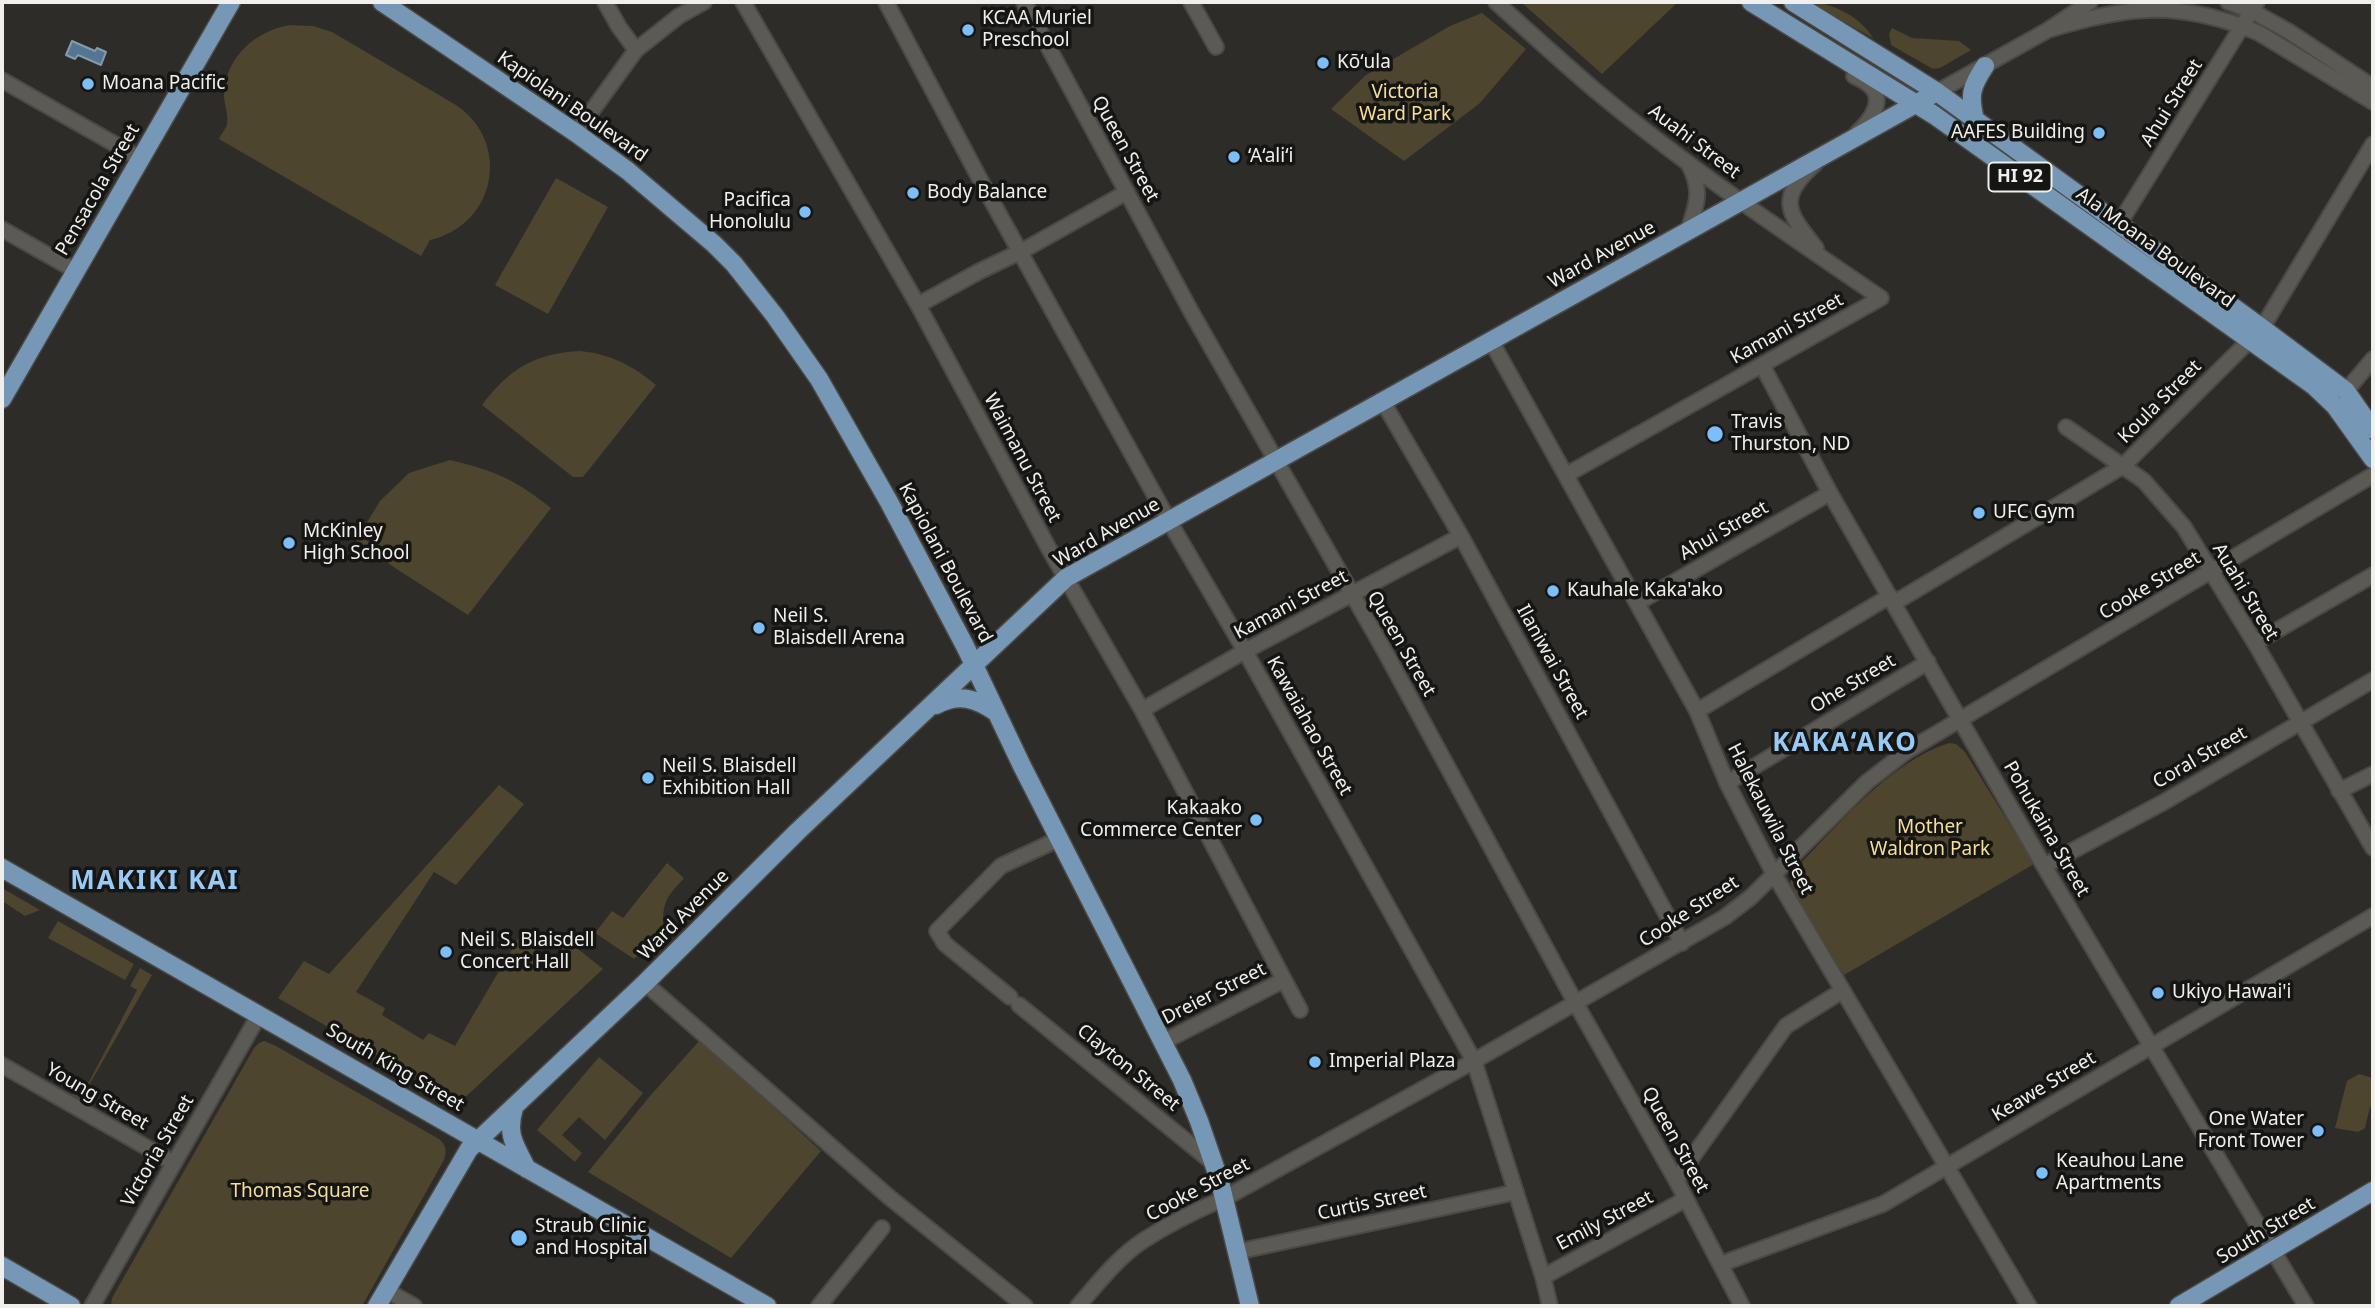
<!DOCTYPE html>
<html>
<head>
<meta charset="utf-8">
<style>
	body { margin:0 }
	#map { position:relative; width:2375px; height:1308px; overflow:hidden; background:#2e2c28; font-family:"Noto Sans",sans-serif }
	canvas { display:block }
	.frame { position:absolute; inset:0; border:4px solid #f0efec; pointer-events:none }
</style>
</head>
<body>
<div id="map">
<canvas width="2375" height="1308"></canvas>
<div class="frame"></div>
</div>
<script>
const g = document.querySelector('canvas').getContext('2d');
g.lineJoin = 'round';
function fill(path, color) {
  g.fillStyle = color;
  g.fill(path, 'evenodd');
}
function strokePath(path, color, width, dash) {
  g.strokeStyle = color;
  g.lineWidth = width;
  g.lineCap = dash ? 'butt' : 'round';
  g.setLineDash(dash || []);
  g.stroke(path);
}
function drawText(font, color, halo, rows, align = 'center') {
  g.font = font + ' "Noto Sans",sans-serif';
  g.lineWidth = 7;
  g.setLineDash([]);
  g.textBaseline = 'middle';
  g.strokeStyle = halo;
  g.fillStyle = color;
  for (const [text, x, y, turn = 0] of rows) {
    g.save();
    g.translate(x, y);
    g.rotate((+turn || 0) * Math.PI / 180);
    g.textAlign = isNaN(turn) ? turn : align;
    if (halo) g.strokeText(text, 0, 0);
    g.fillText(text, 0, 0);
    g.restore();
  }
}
const green = new Path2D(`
	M1521,2H1678L1602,74Z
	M1808,2C1832,2 1862,18 1873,38Z
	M1482,13L1526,49L1480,103L1404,161L1331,109L1366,75L1450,26Z
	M289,25L313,26L332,32L456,105C512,143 496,225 430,240L421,256L219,139C221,134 226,129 227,124C229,115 223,102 224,91C228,55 255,32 289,25Z
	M1892,28L1912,38L1959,41L1971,50L1940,68L1933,69L1891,45L1889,34Z
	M556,178L608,207L548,314L495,285Z
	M580,351C611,354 633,366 656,385L583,477H573L482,405C509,369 535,353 580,351Z
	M450,460C496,471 514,479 551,508L468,615L355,542L380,501L409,473Z
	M1949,743L1956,744L1965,752L2034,864L1844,975L1798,899L1790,883L1794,870C1839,825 1888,763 1949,743Z
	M499,785L524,804L456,885L434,872L356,992L385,1008L382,1015L423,1040L429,1033L455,1046L519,937L551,962L568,941L603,969L459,1103L278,998L304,961L329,974Z
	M667,863L684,878C664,900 663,902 663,931L634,959L595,933L612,911L623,918Z
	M2,888L40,910L25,916L2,901Z
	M58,921L134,964L125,980L48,938Z
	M140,968L152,975L80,1101L71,1096L79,1086L80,1091L86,1089L84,1080L89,1082L137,990L130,986Z
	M700,1040L821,1151L731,1258L588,1172L650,1096Z
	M264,1041L276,1046L439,1139C446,1145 447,1151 444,1160L362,1306H111L112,1298L254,1048L259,1043Z
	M599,1057L643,1093L605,1140L579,1117L562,1135L582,1153L575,1162L537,1130Z
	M2359,1074L2373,1078V1107H2370L2365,1128L2358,1132L2335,1128L2347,1081Z`);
const water = new Path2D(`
	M72,41L95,51L97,48L106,52L101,65L78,55L75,59L66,55Z`);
const minor = new Path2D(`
	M605,2L619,27L636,50
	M743,2L918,305L1048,547L1142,710L1300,1010
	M886,2L983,185L1169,521L1245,651L1474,1061L1543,1277L1550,1306
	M1024,2L1193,315L1383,648L1575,1002L1676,1180L1742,1306
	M1191,2L1216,47
	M1496,2C1529,32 1562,62 1596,91C1686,166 1784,232 1881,298L1566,475
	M2228,2L2252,11L2288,31L2373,87
	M2048,30C2129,5 2180,0 2259,33L2373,102
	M1854,76C1860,79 1869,83 1873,89C1884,104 1868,123 1857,133
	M2,80L141,159
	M1937,92L2048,30L2090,2
	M576,133L636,50L679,16L704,2
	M1688,163C1703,190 1697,204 1688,231
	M1815,164C1775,199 1789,214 1816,248
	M2119,224L2257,2
	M2,229L76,271
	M918,305L980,271L1022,251L1127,192
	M1491,341L1697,711L1727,783L1774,874L2029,1306
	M1762,365L1830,493L2044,866L2306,1306
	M2346,391L2373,359
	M1383,402L1461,536L1682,943
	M2066,427L2144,481L2184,527L2255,643L2373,848
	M1637,603L1830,493
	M1894,603L2123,466L2262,328L2373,144
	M2255,643L2373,575
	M1142,710L1245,651L1461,536
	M1697,711L1890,596
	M1727,783L1928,662
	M2339,791L2373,774
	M2044,866L2164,802L2373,680
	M645,983L889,1197L1025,1306
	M1010,997L945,944L937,931L1001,866L1059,839
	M1019,1005L1212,1162
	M1163,1042L1284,980
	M2,1065L174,1163
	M1676,1180L1786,1026L1842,991
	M1236,1252L1516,1192
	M1721,1264L1883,1204L2373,916
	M1543,1277L1686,1199
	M386,1290L414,1306
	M92,1306L259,1015
	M819,1306L882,1228
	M1078,1306C1098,1283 1119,1256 1144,1240C1169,1224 1197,1210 1223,1199L1474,1061L1725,917L1751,897L1867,782L1907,751L2373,475`);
const major = new Path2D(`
	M382,2L576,133L628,171L714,244L734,264L775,316L819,379L889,502L965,646L1022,766L1182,1080L1199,1121L1220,1182L1250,1306
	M1751,2L1934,115L2314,386L2335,406L2373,459
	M1793,2L1937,92L2262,328L2346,391L2373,430
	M1975,120C1969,95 1971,87 1985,66
	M2,399L231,2
	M936,705C959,693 976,698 997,713
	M2,868L767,1306
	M514,1108C506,1135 515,1145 527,1169
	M2,1266L71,1306
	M377,1306L469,1149L645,983L798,831L1066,578L1937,92
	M2179,1306L2373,1191`);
const markers = [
	[968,30,7,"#7bbef8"],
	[1323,63,7,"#7bbef8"],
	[88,84,7,"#7bbef8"],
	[2099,133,7,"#7bbef8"],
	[1234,157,7,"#7bbef8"],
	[913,193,7,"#7bbef8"],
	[805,212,7,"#7bbef8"],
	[1715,434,9,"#7bbef8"],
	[1979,513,7,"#7bbef8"],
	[289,543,7,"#7bbef8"],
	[1553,591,7,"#7bbef8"],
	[759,628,7,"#7bbef8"],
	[648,778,7,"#7bbef8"],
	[1256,820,7,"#7bbef8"],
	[446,952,7,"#7bbef8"],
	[2158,993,7,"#7bbef8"],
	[1315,1062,7,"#7bbef8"],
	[2318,1131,7,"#7bbef8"],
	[2042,1173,7,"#7bbef8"],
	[519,1238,9,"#7bbef8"]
];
const shields = [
	[2020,177,63]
];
const shieldNames = [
	["HI 92",2020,177]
];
const poiNames = [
	["KCAA Muriel",982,19],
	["Preschool",982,41],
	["Kōʻula",1337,63],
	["Moana Pacific",102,84],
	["AAFES Building",2085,133,"right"],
	["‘A‘ali‘i",1248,157],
	["Body Balance",927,193],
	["Pacifica",791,201,"right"],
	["Honolulu",791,223,"right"],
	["Travis",1731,423],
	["Thurston, ND",1731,445],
	["UFC Gym",1993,513],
	["McKinley",303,532],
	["High School",303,554],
	["Kauhale Kaka'ako",1567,591],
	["Neil S.",773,617],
	["Blaisdell Arena",773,639],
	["Neil S. Blaisdell",662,767],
	["Exhibition Hall",662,789],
	["Kakaako",1242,809,"right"],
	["Commerce Center",1242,831,"right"],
	["Neil S. Blaisdell",460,941],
	["Concert Hall",460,963],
	["Ukiyo Hawai'i",2172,993],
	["Imperial Plaza",1329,1062],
	["One Water",2304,1120,"right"],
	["Front Tower",2304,1142,"right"],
	["Keauhou Lane",2056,1162],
	["Apartments",2056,1184],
	["Straub Clinic",535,1227],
	["and Hospital",535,1249]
];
const parkNames = [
	["Victoria",1405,93],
	["Ward Park",1405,115],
	["Mother",1930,828],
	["Waldron Park",1930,850],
	["Thomas Square",300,1192]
];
const streetNames = [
	["Ahui Street",2172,103,-58],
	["Kapiolani Boulevard",572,107,35],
	["Auahi Street",1694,142,37],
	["Queen Street",1125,149,61],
	["Pensacola Street",98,190,-60],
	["Ala Moana Boulevard",2155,248,36],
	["Ward Avenue",1602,255,-29],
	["Kamani Street",1787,329,-29],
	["Koula Street",2160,402,-45],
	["Waimanu Street",1022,458,62],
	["Ahui Street",1724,531,-30],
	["Ward Avenue",1107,533,-30],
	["Kapiolani Boulevard",945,563,62],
	["Cooke Street",2150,586,-31],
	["Auahi Street",2245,592,59],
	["Kamani Street",1291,605,-28],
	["Queen Street",1401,644,60],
	["Ilaniwai Street",1552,662,61],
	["Ohe Street",1853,684,-31],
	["Kawaiahao Street",1309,726,61],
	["Coral Street",2200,758,-30],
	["Halekauwila Street",1770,819,63],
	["Pohukaina Street",2046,829,60],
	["Cooke Street",1689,912,-33],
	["Ward Avenue",684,915,-45],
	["Dreier Street",1214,994,-27],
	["South King Street",395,1068,30],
	["Clayton Street",1128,1068,39],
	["Keawe Street",2044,1087,-31],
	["Young Street",97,1097,30],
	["Queen Street",1675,1140,61],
	["Victoria Street",158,1151,-60],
	["Cooke Street",1198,1190,-28],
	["Curtis Street",1372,1203,-12],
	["Emily Street",1605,1221,-28],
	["South Street",2266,1231,-31]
];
const districtNames = [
	["KAKA‘AKO",1845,744],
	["MAKIKI KAI",155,882]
];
fill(green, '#4e452e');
fill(water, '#557692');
strokePath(water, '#849aad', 2);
strokePath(minor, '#4a4946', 18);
strokePath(major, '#4a4946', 21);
strokePath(minor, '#5c5a55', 14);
strokePath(major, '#7698b6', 18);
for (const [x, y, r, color] of markers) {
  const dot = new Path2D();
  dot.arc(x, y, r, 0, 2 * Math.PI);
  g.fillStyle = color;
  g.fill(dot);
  strokePath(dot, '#151513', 2.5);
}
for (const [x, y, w] of shields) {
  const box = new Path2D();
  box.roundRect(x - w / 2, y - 14.5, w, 29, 5);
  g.fillStyle = '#151513';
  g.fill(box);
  strokePath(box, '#f0efec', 2);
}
drawText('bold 18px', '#f0efec', null, shieldNames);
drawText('19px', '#f0efec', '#151513', poiNames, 'left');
drawText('19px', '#f6de9b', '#151513', parkNames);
drawText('19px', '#f0efec', '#151513', streetNames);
g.letterSpacing = '2px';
drawText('bold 26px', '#99caf5', '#151513', districtNames);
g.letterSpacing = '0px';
</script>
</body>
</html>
